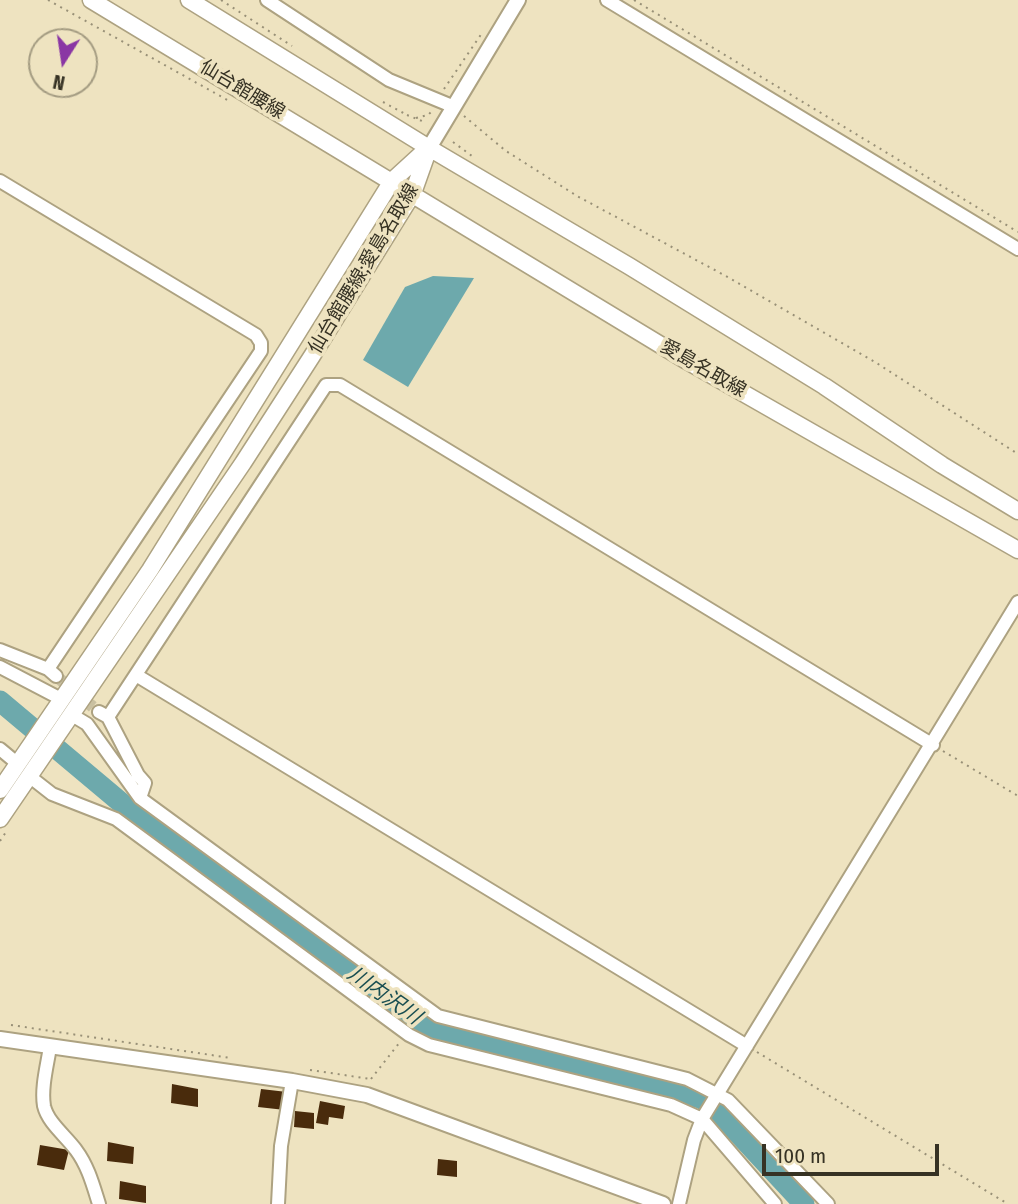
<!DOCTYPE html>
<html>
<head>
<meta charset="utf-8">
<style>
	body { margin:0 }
	#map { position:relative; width:1018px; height:1204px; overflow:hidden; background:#eee3c0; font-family:"Fira Sans Condensed",sans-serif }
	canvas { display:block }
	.north { position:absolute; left:28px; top:28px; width:70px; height:70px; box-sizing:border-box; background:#eee3c0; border:2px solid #a49c82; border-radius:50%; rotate:192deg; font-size:19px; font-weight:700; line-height:28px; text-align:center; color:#363224 }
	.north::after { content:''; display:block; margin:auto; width:24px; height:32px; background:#8a36a4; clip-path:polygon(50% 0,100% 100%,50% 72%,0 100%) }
	.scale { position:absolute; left:762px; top:1144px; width:177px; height:32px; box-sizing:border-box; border:4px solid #363224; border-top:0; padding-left:9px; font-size:21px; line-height:24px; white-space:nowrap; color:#363224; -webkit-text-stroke:5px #eee3c0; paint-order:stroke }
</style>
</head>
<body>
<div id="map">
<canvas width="1018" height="1204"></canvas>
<div class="north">N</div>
<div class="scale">100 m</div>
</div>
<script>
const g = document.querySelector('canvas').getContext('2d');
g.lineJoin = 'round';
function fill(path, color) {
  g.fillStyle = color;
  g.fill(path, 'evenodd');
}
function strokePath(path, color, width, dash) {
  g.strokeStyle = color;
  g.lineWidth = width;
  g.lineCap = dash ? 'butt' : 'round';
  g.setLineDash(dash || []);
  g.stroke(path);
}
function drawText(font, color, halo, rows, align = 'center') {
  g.font = font + ' "Fira Sans Condensed","Noto Sans JP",sans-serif';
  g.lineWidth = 7;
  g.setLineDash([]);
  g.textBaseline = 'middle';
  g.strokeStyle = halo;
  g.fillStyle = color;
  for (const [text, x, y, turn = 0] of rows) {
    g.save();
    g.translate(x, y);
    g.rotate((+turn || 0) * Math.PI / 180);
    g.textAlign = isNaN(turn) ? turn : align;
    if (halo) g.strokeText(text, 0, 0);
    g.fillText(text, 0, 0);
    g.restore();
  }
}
const water = new Path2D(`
	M433,276L474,278L408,387L363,360L405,287Z`);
const river = new Path2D(`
	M0,701L137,816L419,1024L573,1067L663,1087L703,1099L739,1134L804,1204`);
const building = new Path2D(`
	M172,1084L198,1089V1107L171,1103Z
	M261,1089L287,1092L285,1110L258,1107Z
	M320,1101L345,1106L343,1119L329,1117L328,1125L316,1123Z
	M295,1111L314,1113V1129L294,1127Z
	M108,1142L134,1147L133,1164L107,1161Z
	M40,1145L69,1150L64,1170L37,1165Z
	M438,1159L457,1161V1177L437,1175Z
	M120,1181L146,1186V1203L119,1199Z`);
const minorTunnel = new Path2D(`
	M56,676L99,712`);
const path = new Path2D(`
	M48,0L231,102
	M221,0L292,46
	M634,0L1018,232
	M444,89L482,33
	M383,102L407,115
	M407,115L422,121
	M464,116L506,151L577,196L724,275L875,362L1018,454
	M416,118L428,115L431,112
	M453,142L472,156
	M943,751L1018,796
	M0,841L6,832
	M11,1025L231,1058
	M757,1052L1008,1204
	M310,1070L371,1079
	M371,1079L400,1042`);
const minor = new Path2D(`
	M267,0L389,80L452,106
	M607,0L1018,249
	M0,181L256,335L261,343V351L48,669
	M0,650L48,669L56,676
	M0,667L63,700
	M136,675L747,1046
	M99,712L108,717L138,775L145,783L140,798
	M72,715L87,724L140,798L438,1016L687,1079L728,1100L828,1204
	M108,717L326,385H340L933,745
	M0,749L18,764
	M29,776L52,794L116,819L409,1035L429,1045L671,1105L702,1119L775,1204
	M50,1047C47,1066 41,1088 44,1106C48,1123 66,1136 76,1150C88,1166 93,1185 99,1204
	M278,1204L281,1146L292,1081
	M679,1204L694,1140L702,1119L1018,602`);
const tertiary = new Path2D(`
	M429,148L518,0
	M0,1039L292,1081L367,1095L663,1204`);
const secondary = new Path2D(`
	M91,0L687,361L1018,550
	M189,0L429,148L629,266L824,386L942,465L1018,511
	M0,790L150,570L392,181L427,149
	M0,819L243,463L312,356L413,193L429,148`);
const streetNames = [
	["仙台館腰線",242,90,31],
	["仙台館腰線;愛島名取線",364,269,-59],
	["愛島名取線",703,369,30]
];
const waterNames = [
	["川内沢川",384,996,35]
];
fill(water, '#6da9ac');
strokePath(river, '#6da9ac', 21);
fill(building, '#492b0c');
strokePath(minorTunnel, '#c9c0a1', 12, [12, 6]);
strokePath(minor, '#ada281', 16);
strokePath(tertiary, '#ada281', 18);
strokePath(secondary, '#ada281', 19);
strokePath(path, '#989077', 2, [2, 5]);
strokePath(minor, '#fff', 12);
strokePath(tertiary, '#fff', 14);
strokePath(secondary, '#fff', 16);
drawText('19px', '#363224', '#eee3c0', streetNames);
drawText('italic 21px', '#194e51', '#eee3c0', waterNames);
</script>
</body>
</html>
